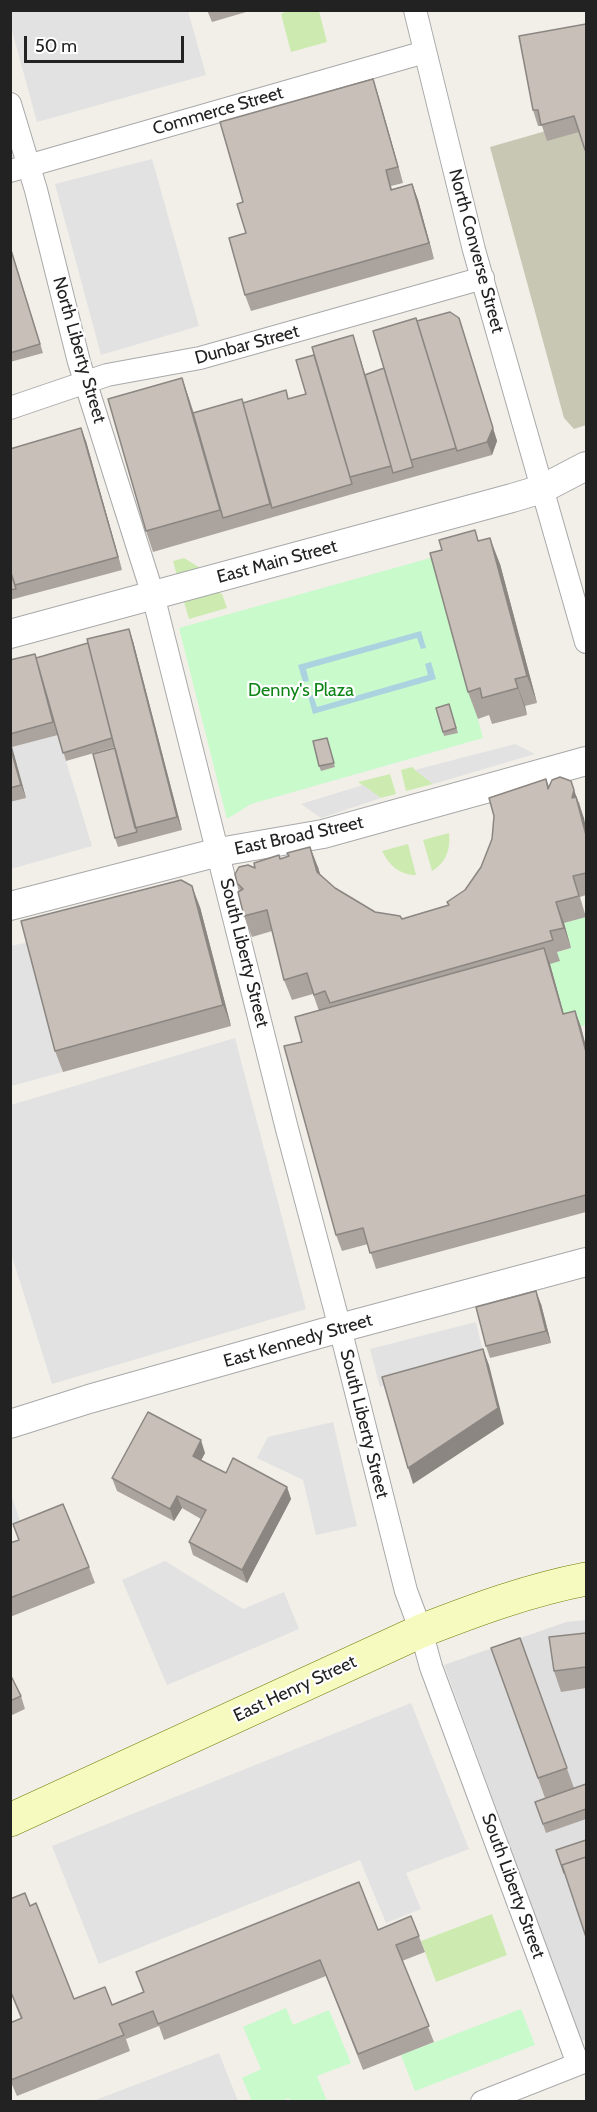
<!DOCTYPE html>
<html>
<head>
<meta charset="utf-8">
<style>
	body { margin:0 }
	#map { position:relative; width:597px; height:2112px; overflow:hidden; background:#f2efe9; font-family:Cabin,sans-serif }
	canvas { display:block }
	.frame { position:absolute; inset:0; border:12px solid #222; pointer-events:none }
	.scale { position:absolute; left:24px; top:36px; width:160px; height:27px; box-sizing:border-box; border:3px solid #222; border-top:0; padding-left:8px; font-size:18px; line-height:21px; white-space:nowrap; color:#222; -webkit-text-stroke:4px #fff; paint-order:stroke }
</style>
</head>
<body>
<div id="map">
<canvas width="597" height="2112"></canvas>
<div class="frame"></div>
<div class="scale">50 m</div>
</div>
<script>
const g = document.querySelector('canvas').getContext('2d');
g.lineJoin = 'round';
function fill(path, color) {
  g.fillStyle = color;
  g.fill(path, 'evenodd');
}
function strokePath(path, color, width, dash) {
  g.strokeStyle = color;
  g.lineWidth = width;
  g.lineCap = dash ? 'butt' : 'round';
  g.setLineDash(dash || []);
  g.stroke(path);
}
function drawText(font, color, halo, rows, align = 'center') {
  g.font = font + ' Cabin,sans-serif';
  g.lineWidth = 4.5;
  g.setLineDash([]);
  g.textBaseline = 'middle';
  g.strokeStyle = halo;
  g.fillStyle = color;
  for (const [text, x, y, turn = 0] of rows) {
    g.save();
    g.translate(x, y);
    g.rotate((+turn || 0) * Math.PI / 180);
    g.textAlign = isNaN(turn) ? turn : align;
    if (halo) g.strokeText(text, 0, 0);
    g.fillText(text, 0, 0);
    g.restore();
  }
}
const residential = new Path2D(`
	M586,1620V2039L581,2041L444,1665L566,1622Z`);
const construction = new Path2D(`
	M584,120L586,129V425L574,429L564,418L490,147Z`);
const grass = new Path2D(`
	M287,11H319L327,42L291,52L281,14Z
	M184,558L202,569L177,576L173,561Z
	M217,592L222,594L227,608L189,619L184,602Z
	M412,767L433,784L406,791L401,770Z
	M390,774L396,794L381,798L358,782Z
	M449,833C451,849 446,863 432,871L423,840Z
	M408,844L416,875C399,875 389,865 382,851Z
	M492,1914L507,1955L436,1982L421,1941Z`);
const park = new Path2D(`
	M434,557L483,738L251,804L227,819L179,628Z
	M586,917V1025L568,1030L550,964L557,952L571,948L564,923Z
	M286,2008L293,2025L329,2010L351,2063L317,2076L327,2101H290L289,2098L281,2101H252L242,2078L261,2069L243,2027Z
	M521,2009L535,2045L415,2091L401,2055Z`);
const parking = new Path2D(`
	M10,11H188L206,75L37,122L11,27Z
	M152,159L199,326L101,355L55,184Z
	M58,735L92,846L11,869V802L26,798L12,747Z
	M515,744L535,754L433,784L415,770Z
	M363,785L381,798L321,818L301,804Z
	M29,942L63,1072L11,1086L10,946Z
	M235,1038L306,1309L52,1384L11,1253V1105Z
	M476,1322L485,1360L380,1387L370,1349Z
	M333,1422L357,1526L316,1535L303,1480L257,1458L268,1437Z
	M10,1491L20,1521L11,1524H10Z
	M165,1561L243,1609L284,1592L299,1629L167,1685L122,1580Z
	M411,1703L469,1849L406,1873L421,1909L386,1923L360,1860L99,1964L52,1846Z
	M219,2053L238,2101H93Z`);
const water = new Path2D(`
	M421,631L426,648L421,649L417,638L306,669L309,681L303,682L298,665Z
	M431,662L436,679L313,714L308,696L313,695L317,707L428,675L425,664Z`);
const minor = new Path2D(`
	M415,10L474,250L586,642
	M10,104L36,190L79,362L153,595L287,1129L340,1328L406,1591L421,1631L431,1667L578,2064
	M10,171L425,52
	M10,408L107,375L200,358L483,278
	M482,2102L586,2061`);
const tertiary = new Path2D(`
	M10,634L512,498L542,489L586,466
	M10,906L219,852L323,834L586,761
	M10,1424L89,1399L340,1328L586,1262`);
const secondary = new Path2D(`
	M10,1820L421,1631C475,1610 529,1590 586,1579`);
const wall = new Path2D(`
	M207,10H253L212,22Z
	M586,24V153L579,132L547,141L542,126H538L533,110Z
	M373,79L378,95L403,183L391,186L392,189L412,184L418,200L434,259L251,311L245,295L246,233L243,202Z
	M10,245L43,353L10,362Z
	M417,321L463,331L497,441L492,455L356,493L153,552L146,531L182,378L194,413L243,403L289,399L306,394L358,351L365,374L384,368Z
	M86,441L122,570L10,600V449Z
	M479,541L500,564L537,703L525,706L527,715L492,724L489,715L478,719L468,692Z
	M133,641L182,830L118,847L115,838V747L66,761L58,735L12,747L26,798L10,802V660L36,658Z
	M449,704L458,733L444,736L443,732Z
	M327,738L335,767L321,771L319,766Z
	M546,779L549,786L579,802L586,828V895L580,897L586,917L564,923L571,948L557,952L560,961L550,964L564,1014L575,1011L581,1027L586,1047V1212L376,1269L368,1244L342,1251L336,1235L302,1042L319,1011L313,994L292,1000L284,980L272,931L252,937L244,916L240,891L237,883L255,868L280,858L318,867L320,874L335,888L375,912L402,919L448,905L465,890Z
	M200,907L231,1026L63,1072L55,1051Z
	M541,1304L551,1343L490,1358L486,1346Z
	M205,1453L201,1460L226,1473L287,1487L291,1499L247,1583L193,1555L189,1542L201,1519L182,1508L174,1521L117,1491L112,1478Z
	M13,1524L89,1567L95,1583L10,1617V1543L19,1540Z
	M586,1633V1688L561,1692L554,1671Z
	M520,1638L574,1788L586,1784V1819L546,1833L535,1802L545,1798L491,1648Z
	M10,1674L21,1696L25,1709L10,1716Z
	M10,1899L30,1906L74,1999L112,2005L143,1992L136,1972L378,1930L411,1916L425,1952L402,1961L434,2042L363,2070L326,1976L164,2040L159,2026L126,2039L130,2051L17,2096L10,2080V2023L21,2019L10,1992Z`);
const shadedWall = new Path2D(`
	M373,79L378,95L403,183L398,167Z
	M412,184L418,200L434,259L429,243Z
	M459,318L497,441L492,455L487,442Z
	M353,335L358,351L394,473L391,466Z
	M182,378L189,399L224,518H223L220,510Z
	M81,428L86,441L122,570L118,557Z
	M490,538L500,564L537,703L527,676Z
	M129,629L133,641L182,830L177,817Z
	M515,679L525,706L527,715Z
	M10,743L12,747L26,798L21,785Z
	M571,781L584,818L586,828V835L572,798Z
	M310,847L318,867L325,892L317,872Z
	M192,886L200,907L231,1026L223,1005Z
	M556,902L564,923L571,948L564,928Z
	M544,948L550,964L568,1030L563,1014Z
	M575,1011L581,1027L586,1047V1052Z
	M536,1291L541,1304L551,1343L546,1331Z
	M483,1349L489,1365L504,1424L413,1484L408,1468Z
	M201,1440L205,1453L197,1468L193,1456Z
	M287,1487L291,1499L247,1583L242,1570Z
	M177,1496L182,1508L174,1521L170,1509Z`);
const building = new Path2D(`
	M586,24V150H585L574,116L541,125L538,110H533L519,36Z
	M373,79L398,167L386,170L391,190L412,184L429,243L245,295L229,238L246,233L237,204L243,202L220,122Z
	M10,247L40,344L10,353Z
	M450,312L459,318L493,428L487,442L457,451L417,321Z
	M416,318L456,448L411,460L373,331Z
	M353,335L391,466L350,477L312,347Z
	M314,355L352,484L272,508L243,403L286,390L288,399L306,394L296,360Z
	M384,368L413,467L393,473L365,375Z
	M182,378L220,510L146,531L108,399Z
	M242,399L270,504L223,518L193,413Z
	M81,428L118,557L15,585L10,570V449Z
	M475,530L478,541L490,538L527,676L515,679L518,688L482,698L480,688L468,692L430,553L442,550L439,540Z
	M10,570L16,589L10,590Z
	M129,629L177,817L135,828L87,639Z
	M88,643L112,738L63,753L36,658Z
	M35,654L53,722L10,734V660Z
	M449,704L456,728L443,732L436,708Z
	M327,738L334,763L319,766L313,741Z
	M10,746L21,785L10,788Z
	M115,748L137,832L115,838L93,754Z
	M560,777L571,781L574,790L572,798L576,797L586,835V873L573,876L579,896L556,902L564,928L550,931L553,940L330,1003L325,991L314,995L307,973L284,980L267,910L244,916L238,892L243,889L237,883L235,874L239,867L248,865L255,868L254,863L279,855L280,859L289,856L287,853L310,847L317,872L335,888L375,912L400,916L402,919L449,905L447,902L465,890L481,867L492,839L494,816L489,798L546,779L548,789L552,780Z
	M181,880L192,886L223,1005L55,1051L21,921Z
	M544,948L563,1014L575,1011L586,1052V1195L370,1253L363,1228L336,1235L284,1046L302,1042L295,1017Z
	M536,1291L546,1331L486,1346L476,1307Z
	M483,1349L498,1408L408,1468L382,1377Z
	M148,1412L201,1440L193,1456L206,1463L226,1473L233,1458L287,1487L242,1570L189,1542L206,1510L177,1496L170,1509L112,1478Z
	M63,1504L89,1567L10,1598V1543L19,1540L13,1524Z
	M586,1633V1667L554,1671L549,1637Z
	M520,1638L567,1768L538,1778L491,1648Z
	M10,1674L21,1696L10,1701Z
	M586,1784V1809L543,1824L535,1802Z
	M586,1840V1857L562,1865L564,1873L556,1850Z
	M586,1857V1937L562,1865Z
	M359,1882L378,1930L411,1916L419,1936L396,1945L429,2026L358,2054L320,1960L158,2024L153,2011L119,2024L124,2035L11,2080L10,2023L22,2018L10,1990V1899L25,1893L30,1906L36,1903L74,1999L105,1987L112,2005L144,1992L136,1972Z`);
const streetNames = [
	["Commerce Street",218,111,-16],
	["North Converse Street",476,251,75],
	["Dunbar Street",247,345,-15],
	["North Liberty Street",79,350,74],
	["East Main Street",277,562,-15],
	["East Broad Street",299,836,-12],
	["South Liberty Street",244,953,76],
	["East Kennedy Street",298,1341,-16],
	["South Liberty Street",364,1424,76],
	["East Henry Street",295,1689,-25],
	["South Liberty Street",513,1886,70]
];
const parkNames = [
	["Denny's Plaza",301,691]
];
fill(residential, '#e0dfdf');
fill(construction, '#c7c7b4');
fill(grass, '#cdebb0');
fill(park, '#c8facc');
fill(parking, '#e2e2e2');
fill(water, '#aad3df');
strokePath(minor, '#a9a9a9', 24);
strokePath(tertiary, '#a9a9a9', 30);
strokePath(secondary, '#707d05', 34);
strokePath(minor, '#fff', 22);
strokePath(tertiary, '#fff', 28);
strokePath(secondary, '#f7fabf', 33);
fill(wall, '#aba49e');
fill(shadedWall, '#8b8681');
fill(building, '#c7bfb8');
strokePath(building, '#8b8681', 1.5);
drawText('18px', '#222', '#fff', streetNames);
drawText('18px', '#0c8416', '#fff', parkNames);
</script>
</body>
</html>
